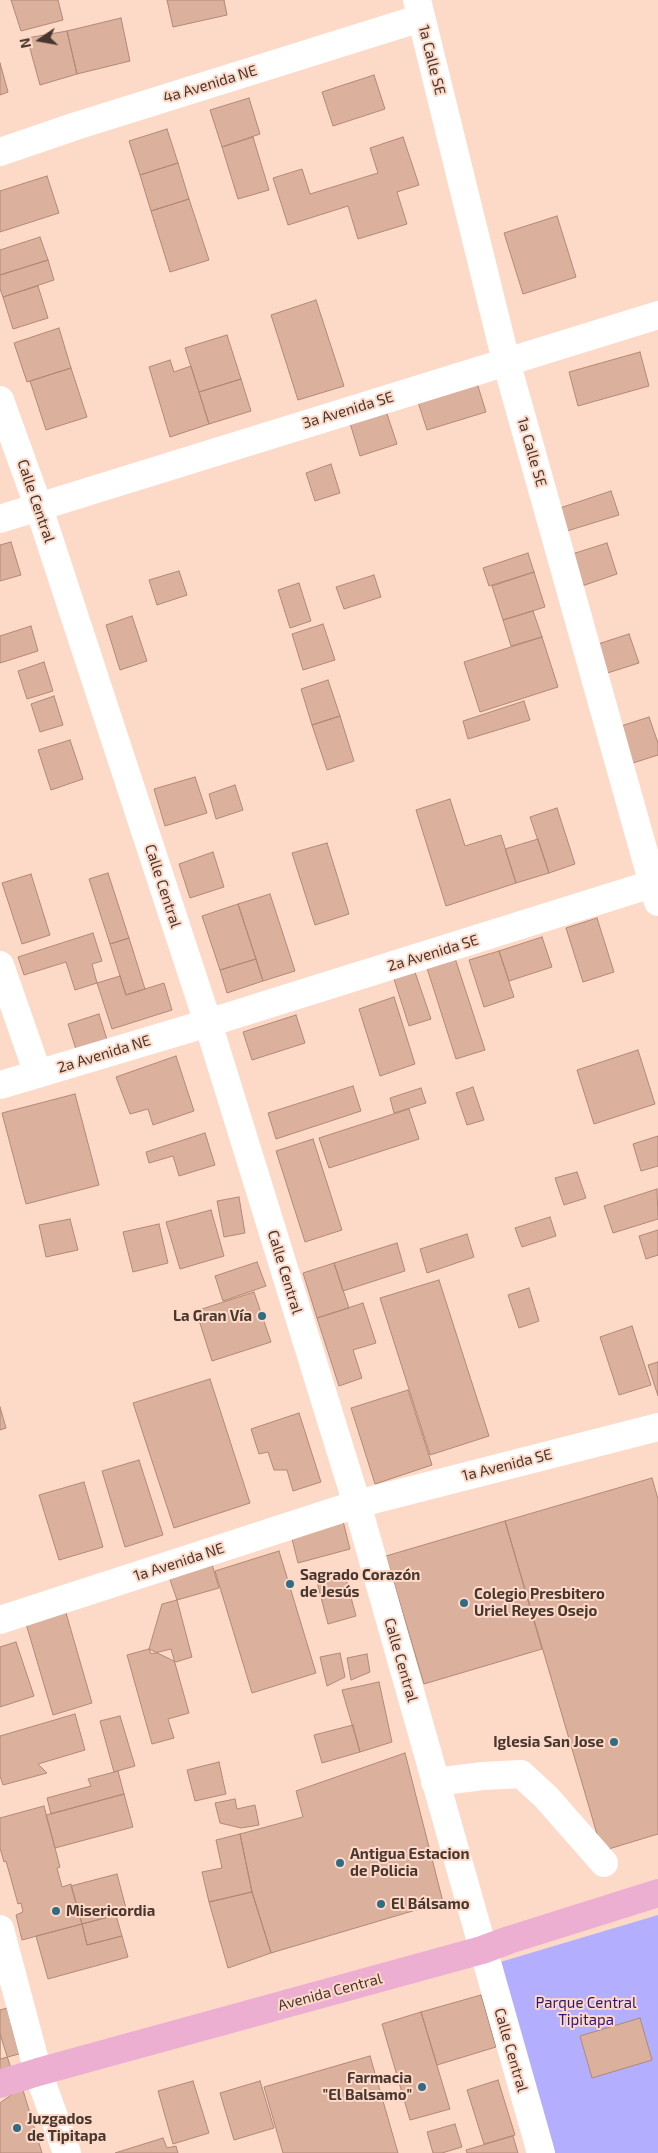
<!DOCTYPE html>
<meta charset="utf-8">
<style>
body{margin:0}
#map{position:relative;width:658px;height:2153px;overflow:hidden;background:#fdd9c8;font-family:"Exo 2",sans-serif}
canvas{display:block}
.north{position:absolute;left:15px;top:15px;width:50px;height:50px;-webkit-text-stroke:4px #fdd9c8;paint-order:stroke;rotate:258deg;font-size:14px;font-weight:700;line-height:20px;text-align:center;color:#48372f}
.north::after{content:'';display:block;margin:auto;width:18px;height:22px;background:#48372f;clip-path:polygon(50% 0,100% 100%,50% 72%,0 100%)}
</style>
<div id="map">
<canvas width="658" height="2153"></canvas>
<div class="north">N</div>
</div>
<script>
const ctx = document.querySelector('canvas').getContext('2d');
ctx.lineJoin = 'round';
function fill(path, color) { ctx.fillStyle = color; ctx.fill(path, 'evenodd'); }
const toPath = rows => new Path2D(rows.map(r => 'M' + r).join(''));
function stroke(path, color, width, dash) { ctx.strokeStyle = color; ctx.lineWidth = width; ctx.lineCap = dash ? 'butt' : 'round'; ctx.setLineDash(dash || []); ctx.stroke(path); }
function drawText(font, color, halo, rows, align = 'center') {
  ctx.font = font + ' "Exo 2",sans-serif'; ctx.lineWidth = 4; ctx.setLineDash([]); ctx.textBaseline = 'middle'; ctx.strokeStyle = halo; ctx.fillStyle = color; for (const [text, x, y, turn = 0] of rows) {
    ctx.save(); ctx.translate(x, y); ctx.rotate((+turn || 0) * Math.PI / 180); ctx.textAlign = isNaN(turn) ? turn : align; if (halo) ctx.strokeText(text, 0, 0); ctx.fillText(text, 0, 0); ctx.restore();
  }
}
fill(toPath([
 [658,1915,658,2153,549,2153,497,1963]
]), '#b3aefd');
const building = toPath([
 [11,0,58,0,63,20,21,31,11,0],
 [167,0,224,0,227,15,173,27,167,0],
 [121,18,130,61,77,74,67,31,121,18],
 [67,31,77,74,40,85,27,38,67,31],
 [0,63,8,92,0,95,0,63],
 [374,75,385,109,333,126,322,92,374,75],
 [249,98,260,134,222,147,210,110,249,98],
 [167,129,178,163,140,175,129,141,167,129],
 [253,137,269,190,238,199,222,147,253,137],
 [403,137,419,185,397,192,407,224,358,239,348,206,288,225,273,178,302,169,310,194,378,173,370,148,403,137],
 [178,163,189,199,151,211,140,175,178,163],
 [47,176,59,213,0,232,0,191,47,176],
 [189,199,209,260,170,272,151,211,189,199],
 [557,216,576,277,523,294,504,233,557,216],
 [40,237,48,260,0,275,0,250,40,237],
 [48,260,54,280,3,297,0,289,0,275,48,260],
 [38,286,48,318,13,329,3,297,38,286],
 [316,300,344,386,298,400,271,315,316,300],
 [59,328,71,368,27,382,14,343,59,328],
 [227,335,241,379,199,392,185,348,227,335],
 [640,352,649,386,578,406,569,372,640,352],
 [170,360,174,372,191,366,209,424,170,437,149,367,170,360],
 [71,368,87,417,46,430,30,381,71,368],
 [241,379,251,411,209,424,199,392,241,379],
 [477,383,486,412,427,430,418,402,477,383],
 [385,408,397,444,360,456,349,420,385,408],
 [331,464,340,493,315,501,306,473,331,464],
 [611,491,619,515,567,531,560,508,611,491],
 [11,542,21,575,0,581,0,545,11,542],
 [607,543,617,574,576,588,566,556,607,543],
 [528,553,534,572,489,586,483,568,528,553],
 [179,571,187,595,157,605,149,580,179,571],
 [534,572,545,607,503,620,492,586,534,572],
 [374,575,381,597,344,609,336,587,374,575],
 [299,583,311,621,290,628,278,590,299,583],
 [533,611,542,637,511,646,503,620,533,611],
 [132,616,147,661,120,670,106,625,132,616],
 [323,624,335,660,303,670,292,634,323,624],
 [31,626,38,651,0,663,0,636,31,626],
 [629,634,639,663,601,675,592,646,629,634],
 [542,637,558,687,480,712,464,662,542,637],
 [44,662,53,691,27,699,18,671,44,662],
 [328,680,340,716,312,725,301,689,328,680],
 [54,696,63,725,40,732,31,704,54,696],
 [524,701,530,720,468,739,463,721,524,701],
 [340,716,354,761,327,770,312,725,340,716],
 [649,717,658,743,658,755,633,763,621,726,649,717],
 [70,740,83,779,51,790,38,750,70,740],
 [195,777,207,813,165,826,154,789,195,777],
 [235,785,243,810,216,819,209,794,235,785],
 [450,799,465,846,501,835,516,883,446,906,416,810,450,799],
 [557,808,575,864,549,873,530,817,557,808],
 [538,839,549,873,516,883,505,849,538,839],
 [327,843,349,914,315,925,292,853,327,843],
 [213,852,224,887,190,898,179,864,213,852],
 [108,873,129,938,110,944,89,879,108,873],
 [31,874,50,935,22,944,2,883,31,874],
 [270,894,295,971,263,981,238,904,270,894],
 [238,904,256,959,220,970,202,916,238,904],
 [597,918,614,972,583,982,566,928,597,918],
 [93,933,102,961,92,964,97,983,75,990,66,962,24,975,18,957,93,933],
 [542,937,552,967,509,981,499,951,542,937],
 [129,938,145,989,126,995,110,944,129,938],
 [499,951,514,997,484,1007,469,960,499,951],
 [454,955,485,1050,456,1059,426,965,454,955],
 [256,959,263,981,227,993,220,970,256,959],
 [415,972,431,1019,409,1026,394,979,415,972],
 [120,976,126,995,164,983,172,1010,112,1029,97,983,120,976],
 [394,997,415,1064,380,1076,359,1009,394,997],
 [99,1014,109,1046,78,1056,68,1024,99,1014],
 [296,1015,305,1043,252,1060,243,1032,296,1015],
 [638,1050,655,1104,594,1124,577,1070,638,1050],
 [176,1056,194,1111,153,1125,148,1109,130,1114,116,1077,176,1056],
 [353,1086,361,1111,276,1139,268,1113,353,1086],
 [473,1087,484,1120,467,1125,456,1093,473,1087],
 [421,1088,426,1103,394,1113,390,1098,421,1088],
 [75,1094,99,1185,26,1204,2,1113,75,1094],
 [409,1109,419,1139,329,1168,319,1138,409,1109],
 [205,1133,215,1165,179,1176,173,1156,149,1163,146,1152,205,1133],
 [658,1136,658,1166,641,1171,633,1144,658,1136],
 [313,1139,342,1230,305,1242,276,1151,313,1139],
 [577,1172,586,1198,564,1205,555,1178,577,1172],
 [657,1189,658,1219,613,1233,604,1206,657,1189],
 [239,1197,245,1233,224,1237,217,1201,239,1197],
 [211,1210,224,1256,180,1269,166,1222,211,1210],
 [550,1217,556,1236,522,1247,515,1228,550,1217],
 [70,1219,78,1250,46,1257,39,1225,70,1219],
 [159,1224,168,1263,133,1272,123,1232,159,1224],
 [658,1230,658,1255,646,1259,639,1236,658,1230],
 [467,1234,474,1257,427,1273,420,1249,467,1234],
 [397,1243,405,1271,343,1291,334,1263,397,1243],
 [257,1262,266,1286,223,1301,215,1276,257,1262],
 [334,1263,349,1308,317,1318,303,1273,334,1263],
 [439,1280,489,1436,430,1455,380,1298,439,1280],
 [529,1288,539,1321,519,1328,508,1295,529,1288],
 [254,1292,271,1342,212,1361,196,1311,254,1292],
 [363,1303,376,1343,353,1350,362,1378,339,1386,317,1318,363,1303],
 [632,1326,651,1385,619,1395,600,1337,632,1326],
 [658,1362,658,1396,648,1365,658,1362],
 [210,1379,250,1503,174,1528,133,1403,210,1379],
 [408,1390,432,1465,375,1484,351,1408,408,1390],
 [0,1407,6,1428,0,1430,0,1407],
 [299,1413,321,1482,293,1491,287,1470,274,1470,268,1452,259,1454,251,1429,299,1413],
 [139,1460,163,1535,125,1547,102,1471,139,1460],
 [652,1478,658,1499,658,1834,602,1851,505,1521,652,1478],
 [84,1482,103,1547,59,1560,39,1495,84,1482],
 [343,1521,350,1549,298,1563,291,1535,343,1521],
 [505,1521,542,1649,424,1684,386,1556,505,1521],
 [279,1551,316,1673,252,1693,215,1571,279,1551],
 [211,1561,219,1588,177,1600,168,1574,211,1561],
 [345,1575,356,1616,328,1624,317,1582,345,1575],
 [177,1600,192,1657,176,1662,149,1649,162,1604,177,1600],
 [64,1606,92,1703,53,1715,24,1617,64,1606],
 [16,1642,34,1696,0,1707,0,1647,16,1642],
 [149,1649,151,1654,171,1649,189,1713,168,1719,174,1738,152,1744,127,1655,149,1649],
 [340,1653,345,1677,327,1686,320,1657,340,1653],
 [367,1654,370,1672,351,1680,347,1658,367,1654],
 [379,1682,392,1742,360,1752,342,1690,379,1682],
 [75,1714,85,1750,38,1764,47,1773,3,1785,0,1776,0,1736,75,1714],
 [120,1716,135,1766,114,1772,100,1721,120,1716],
 [353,1725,360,1752,322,1763,314,1735,353,1725],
 [405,1753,443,1902,271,1953,252,1892,240,1834,303,1817,296,1791,405,1753],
 [219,1762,226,1794,195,1801,187,1770,219,1762],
 [118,1771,124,1794,51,1814,47,1798,91,1786,88,1779,118,1771],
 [124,1794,133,1827,55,1848,46,1815,124,1794],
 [235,1799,237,1809,255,1805,259,1825,241,1828,220,1823,215,1803,235,1799],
 [44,1806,60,1867,57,1868,62,1887,71,1884,82,1924,22,1940,16,1915,23,1912,21,1903,18,1904,6,1861,4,1862,0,1848,0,1818,44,1806],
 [240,1834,252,1892,209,1902,202,1872,222,1868,216,1840,240,1834],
 [117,1874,127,1912,82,1924,71,1886,117,1874],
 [252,1892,271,1953,228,1968,209,1902,252,1892],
 [116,1915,122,1936,87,1945,82,1924,116,1915],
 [82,1924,87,1945,122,1936,128,1957,48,1979,36,1936,82,1924],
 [481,1995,496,2047,437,2065,421,2012,481,1995],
 [7,2008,19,2054,0,2059,0,2010,7,2008],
 [421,2012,450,2109,410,2120,382,2024,421,2012],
 [640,2018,652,2060,592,2078,580,2036,640,2018],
 [0,2034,14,2078,0,2081,0,2034],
 [370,2056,398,2153,283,2153,264,2087,370,2056],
 [498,2080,515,2135,484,2144,467,2090,498,2080],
 [193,2081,209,2133,173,2144,158,2091,193,2081],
 [260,2081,274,2128,234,2140,220,2093,260,2081],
 [22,2087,42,2153,0,2153,0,2103,22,2087],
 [455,2124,462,2147,442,2153,433,2153,427,2132,455,2124],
 [513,2136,518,2153,467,2153,466,2150,513,2136],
 [163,2138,167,2148,176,2146,178,2153,115,2153,163,2138]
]);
fill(building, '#dbb09c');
stroke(building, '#b28976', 1);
stroke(toPath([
 [417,0,506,361,658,902],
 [0,152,76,126,421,18],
 [0,400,39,508,208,1023,357,1504,541,2153],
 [0,519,658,315],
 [0,965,38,1074],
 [0,1085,208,1023,658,882],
 [0,1620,357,1504,658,1427],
 [435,1782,483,1776,521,1774,546,1797,604,1863],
 [0,1929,38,2072,67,2153]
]), '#fff', 28);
stroke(toPath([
 [0,2084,38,2072,482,1950,509,1940,658,1893]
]), '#ecafd1', 28);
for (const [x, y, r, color] of [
 [262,1316,5,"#306c83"],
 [290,1584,5,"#306c83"],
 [464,1603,5,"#306c83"],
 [614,1742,5,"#306c83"],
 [340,1863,5,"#306c83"],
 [381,1904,5,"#306c83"],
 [56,1911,5,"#306c83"],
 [422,2087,5,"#306c83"],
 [17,2128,5,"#306c83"]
]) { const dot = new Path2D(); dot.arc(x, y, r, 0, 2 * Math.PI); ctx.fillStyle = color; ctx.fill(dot); stroke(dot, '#fdd9c8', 2); }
drawText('15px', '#48372f', '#fdd9c8', [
 ["1a Calle SE",432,60,76],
 ["4a Avenida NE",210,84,-17],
 ["3a Avenida SE",348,410,-17],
 ["1a Calle SE",532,452,74],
 ["Calle Central",36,501,71],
 ["Calle Central",163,886,72],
 ["2a Avenida SE",433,953,-17],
 ["2a Avenida NE",104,1054,-17],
 ["Calle Central",285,1272,73],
 ["1a Avenida SE",507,1465,-14],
 ["1a Avenida NE",179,1562,-18],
 ["Calle Central",401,1660,74],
 ["Avenida Central",330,1992,-15],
 ["Calle Central",511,2050,74]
]);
drawText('bold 15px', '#48372f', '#fdd9c8', [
 ["La Gran Vía",252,1316,"right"],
 ["Sagrado Corazón",300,1575],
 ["de Jesús",300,1592],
 ["Colegio Presbitero",474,1594],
 ["Uriel Reyes Osejo",474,1611],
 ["Iglesia San Jose",604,1742,"right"],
 ["Antigua Estacion",350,1854],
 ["de Policia",350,1871],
 ["El Bálsamo",391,1904],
 ["Misericordia",66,1911],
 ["Farmacia",412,2078,"right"],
 ["\"El Balsamo\"",412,2095,"right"],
 ["Juzgados",27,2119],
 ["de Tipitapa",27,2136]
], 'left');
drawText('15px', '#32167a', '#fdd9c8', [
 ["Parque Central",586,2003],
 ["Tipitapa",586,2020]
]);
</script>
